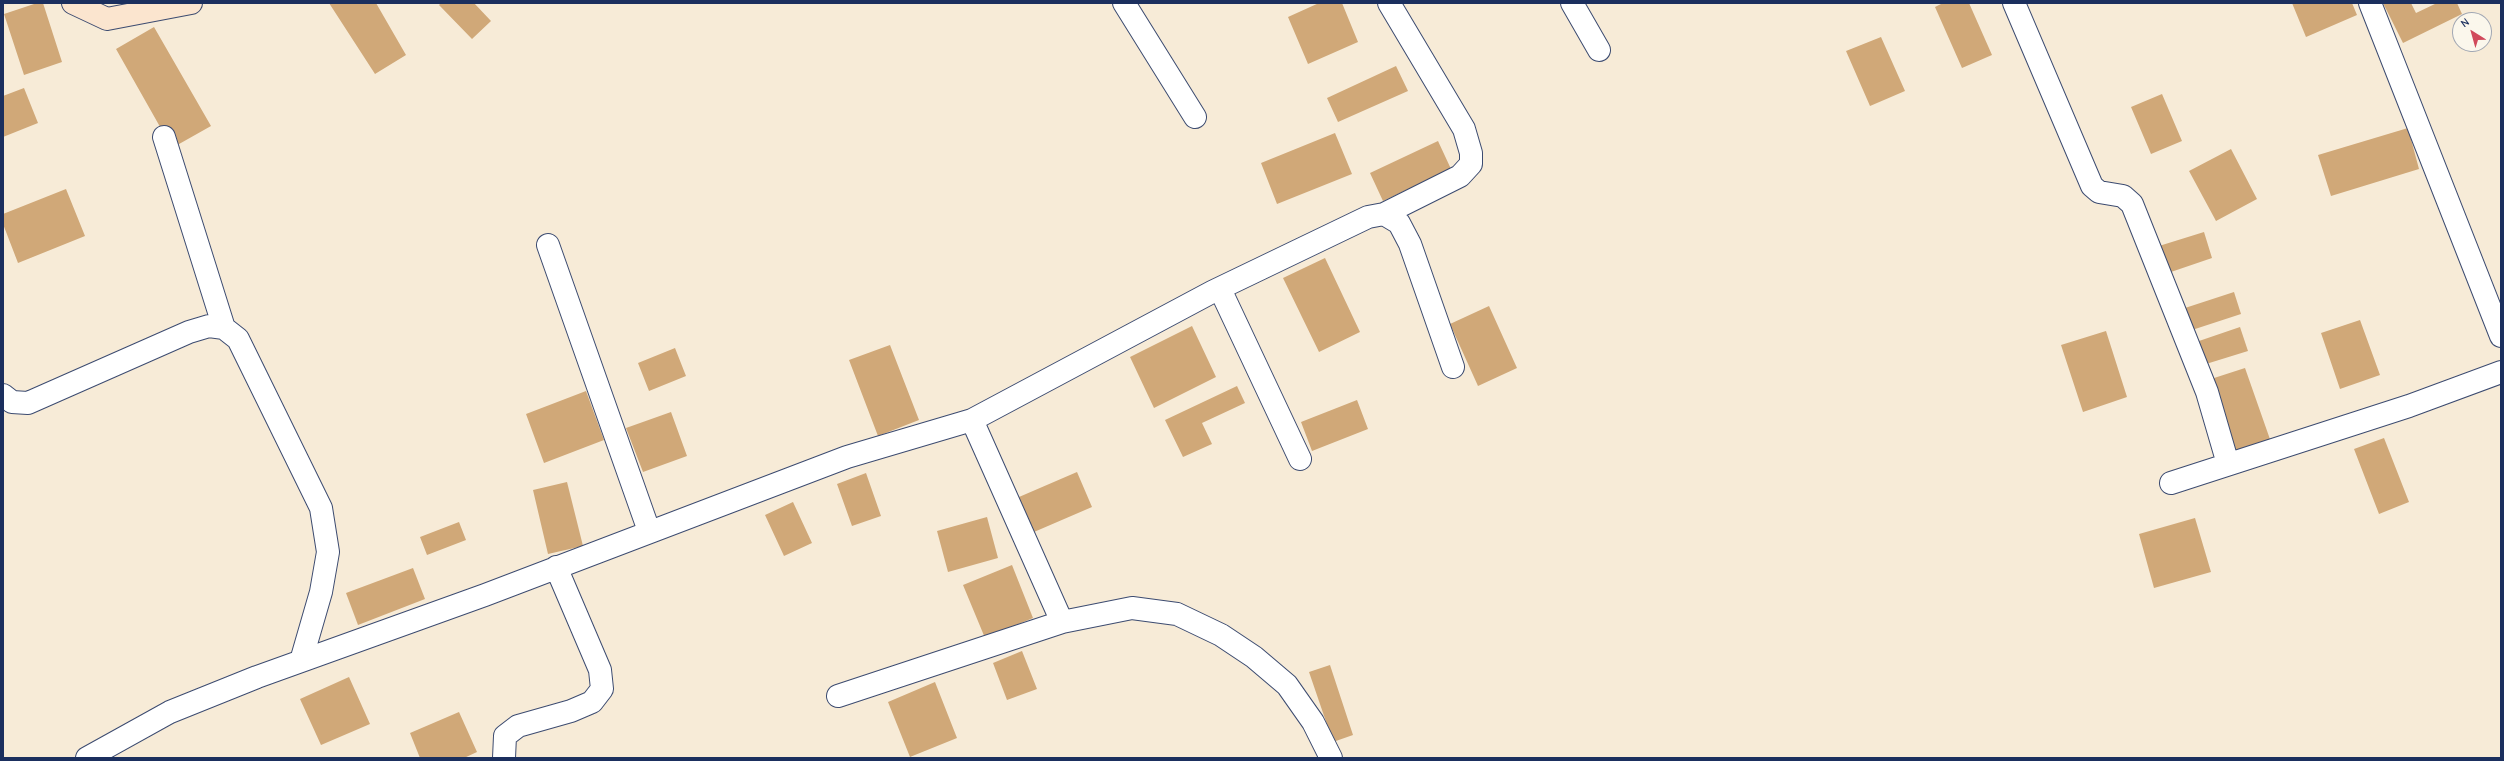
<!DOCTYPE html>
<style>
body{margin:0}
#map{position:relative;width:2504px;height:761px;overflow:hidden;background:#f7ebd7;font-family:"Comic Neue",sans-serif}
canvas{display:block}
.frame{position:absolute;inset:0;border:4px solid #1b2f5e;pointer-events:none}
.north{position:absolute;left:2452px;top:12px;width:40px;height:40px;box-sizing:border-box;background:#fbf7ec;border:1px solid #a1a7b3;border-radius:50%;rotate:323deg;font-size:11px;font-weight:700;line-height:16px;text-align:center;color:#1b2f5e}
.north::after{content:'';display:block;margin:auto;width:14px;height:18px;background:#d1495b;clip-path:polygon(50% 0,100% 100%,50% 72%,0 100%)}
</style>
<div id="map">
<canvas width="2504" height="761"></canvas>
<div class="frame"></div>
<div class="north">N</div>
</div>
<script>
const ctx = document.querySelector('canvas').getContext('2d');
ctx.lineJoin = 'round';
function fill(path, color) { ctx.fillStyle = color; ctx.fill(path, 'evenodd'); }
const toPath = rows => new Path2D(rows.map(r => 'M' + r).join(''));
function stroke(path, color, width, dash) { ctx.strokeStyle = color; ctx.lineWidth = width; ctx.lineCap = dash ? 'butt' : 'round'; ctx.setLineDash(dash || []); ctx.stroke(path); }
fill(toPath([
 [37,3,43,3,62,62,24,75,4,14],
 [329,3,376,3,406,55,375,74],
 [441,3,474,3,491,21,472,39,439,5],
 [1319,3,1342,3,1358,42,1308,64,1288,17],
 [1943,3,1969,3,1992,55,1962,68,1935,7],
 [2292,3,2352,3,2357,15,2306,37],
 [2383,3,2411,3,2416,13,2437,3,2457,3,2462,14,2403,43],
 [154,27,211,126,172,148,116,49],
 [1881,37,1905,91,1870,106,1846,51],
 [1396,66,1408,91,1338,122,1327,98],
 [24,88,38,123,3,137,3,96],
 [2162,94,2182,141,2151,154,2131,107],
 [2408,128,2419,169,2331,196,2318,155],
 [1335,133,1352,174,1277,204,1261,163],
 [1438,141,1451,169,1383,201,1370,173],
 [2231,149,2257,199,2216,221,2189,171],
 [66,189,85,236,18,263,3,224,3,214],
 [2204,232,2212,258,2168,273,2159,246],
 [1325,258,1360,332,1319,352,1283,278],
 [2234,292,2241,314,2192,330,2185,308],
 [1489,306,1517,368,1478,386,1450,324],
 [2360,320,2380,375,2340,389,2321,333],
 [1192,326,1216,377,1154,408,1130,357],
 [2240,327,2248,351,2206,364,2199,341],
 [2106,331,2127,397,2083,412,2061,345],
 [890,345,919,420,878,436,849,360],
 [675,348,686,376,649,391,638,363],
 [2245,368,2272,445,2238,457,2211,379],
 [1237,386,1245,403,1202,423,1212,444,1183,457,1165,420],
 [586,391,604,440,544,463,526,414],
 [1357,400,1368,429,1312,451,1301,422],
 [671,412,687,456,643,472,626,428],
 [2384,438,2409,502,2379,514,2354,449],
 [1077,472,1092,507,1034,532,1019,497],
 [866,473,881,516,852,526,837,484],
 [567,482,583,546,548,554,533,490],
 [793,502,812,543,784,556,765,515],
 [987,517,998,558,948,572,937,531],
 [2195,518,2211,572,2154,588,2139,534],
 [459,522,466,540,427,555,420,537],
 [1012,565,1033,618,985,638,963,585],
 [413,568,425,599,358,625,346,593],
 [1022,651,1037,689,1007,700,993,663],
 [1330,665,1353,735,1333,742,1309,672],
 [349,677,370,724,321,745,300,699],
 [935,682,957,738,910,757,888,702],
 [459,712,477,752,464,758,420,758,410,733]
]), '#d0a878');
const street = toPath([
 [1124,3,1195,117],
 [1572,3,1599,50],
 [2014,3,2092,186,2099,192,2123,196,2132,204,2207,392,2228,464],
 [2370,3,2501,336],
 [164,137,224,328],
 [1384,214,1460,176,1471,164,1471,153,1464,129,1389,3],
 [548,245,649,531],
 [1220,289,1300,459],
 [3,395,12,402,28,403,189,332,209,326,224,328,238,339,321,508,328,552,321,592,301,661],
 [972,420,1062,622],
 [2171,483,2409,406,2501,372],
 [838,696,1062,622,1132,608,1177,614,1221,635,1254,657,1287,685,1313,722,1331,758],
 [87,758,170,712,257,677,485,595,847,457,972,420,1212,292,1368,217,1384,214,1399,223,1410,244,1453,367],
 [504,758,505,736,518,726,571,711,592,702,602,689,600,670,556,567]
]);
const secondary = toPath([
 [73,3,107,19,191,3]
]);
stroke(street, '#3c4b70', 24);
stroke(secondary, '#3c4b70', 24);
stroke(street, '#fff', 22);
stroke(secondary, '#fbe5cf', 22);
</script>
